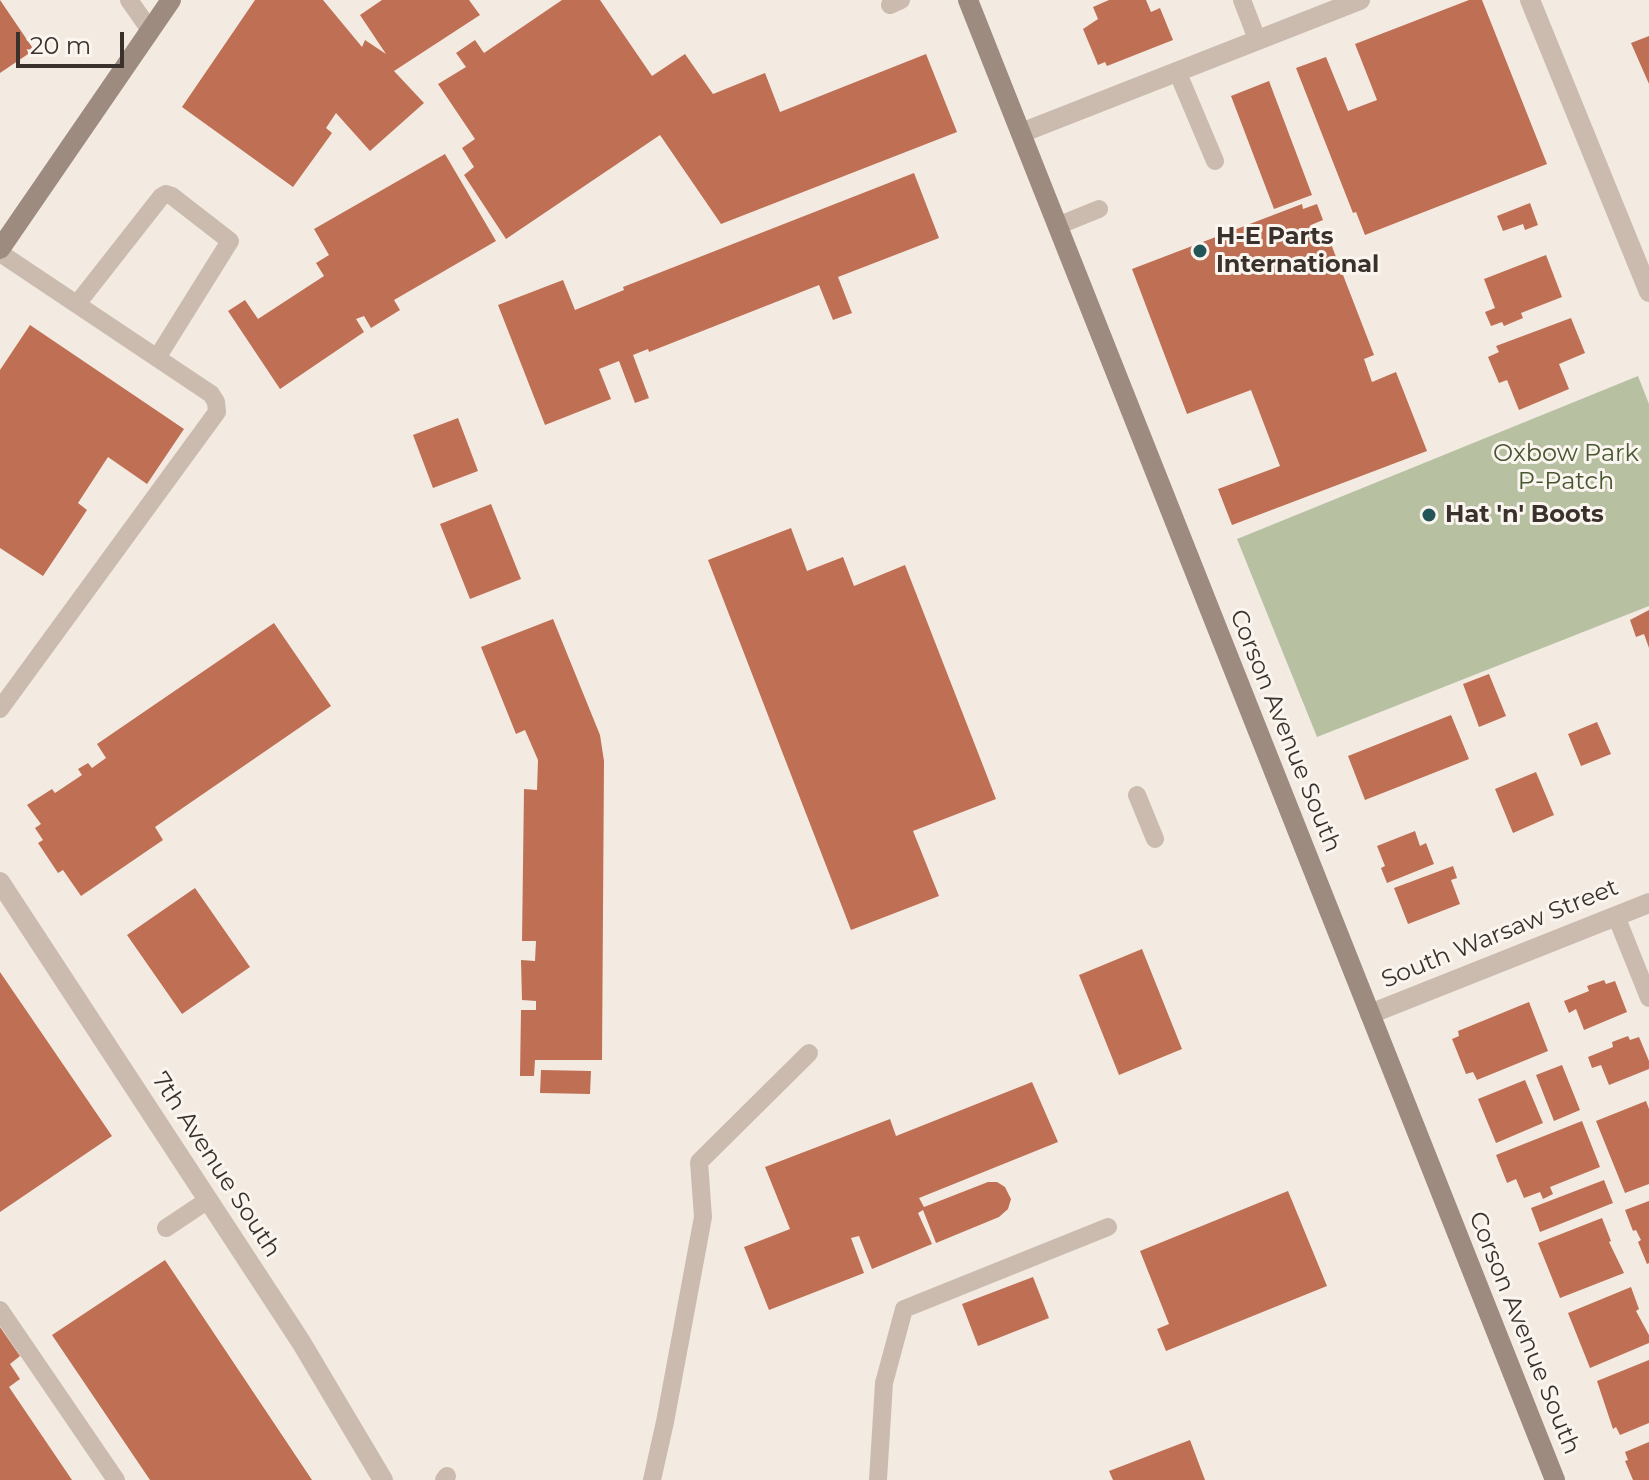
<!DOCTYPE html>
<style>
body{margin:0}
#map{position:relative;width:1649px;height:1480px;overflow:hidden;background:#f3ebe2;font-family:Montserrat,sans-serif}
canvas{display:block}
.scale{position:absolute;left:16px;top:32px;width:108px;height:36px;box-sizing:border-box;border:4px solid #3a312c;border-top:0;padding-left:10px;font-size:24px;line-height:28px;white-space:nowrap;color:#3a312c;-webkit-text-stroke:6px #faf5ef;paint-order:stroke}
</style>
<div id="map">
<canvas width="1649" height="1480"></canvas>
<div class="scale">20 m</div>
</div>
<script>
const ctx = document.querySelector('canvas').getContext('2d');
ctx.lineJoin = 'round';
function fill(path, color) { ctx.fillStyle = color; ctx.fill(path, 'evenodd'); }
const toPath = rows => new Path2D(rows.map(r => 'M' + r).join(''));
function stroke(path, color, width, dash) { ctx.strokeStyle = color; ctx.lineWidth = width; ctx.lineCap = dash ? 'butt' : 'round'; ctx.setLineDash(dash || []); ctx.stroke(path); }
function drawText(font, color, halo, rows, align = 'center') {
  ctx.font = font + ' Montserrat,sans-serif'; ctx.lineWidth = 6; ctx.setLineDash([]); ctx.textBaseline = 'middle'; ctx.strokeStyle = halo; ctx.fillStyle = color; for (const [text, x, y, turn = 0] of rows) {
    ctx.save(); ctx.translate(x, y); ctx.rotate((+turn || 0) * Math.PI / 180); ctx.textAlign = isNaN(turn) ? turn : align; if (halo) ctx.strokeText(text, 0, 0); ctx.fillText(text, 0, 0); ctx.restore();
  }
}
fill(toPath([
 [1638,376,1649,404,1649,606,1317,737,1237,539]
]), '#b7c1a2');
fill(toPath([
 [0,0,34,50,0,73],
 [255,0,323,0,362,47,365,40,386,54,360,15,382,0,469,0,480,15,394,71,424,103,370,151,336,113,326,128,332,133,293,187,182,107],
 [562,0,600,0,652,76,685,54,713,94,765,73,780,112,926,54,957,132,721,224,660,135,506,239,464,175,474,167,462,148,475,139,438,84,466,67,456,53,475,40,484,53],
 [1109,0,1146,0,1151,12,1160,8,1173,40,1107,66,1105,62,1098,65,1083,29,1098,19,1093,7],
 [1469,0,1482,0,1547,164,1365,235,1356,212,1353,213,1296,68,1326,57,1348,111,1377,100,1355,44],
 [1649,36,1649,84,1631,43],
 [1269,81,1312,195,1274,209,1231,96],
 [445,154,496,241,394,300,400,310,371,328,364,316,356,319,364,332,280,389,228,311,245,300,258,319,324,276,316,263,329,255,314,229],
 [914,173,939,238,838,277,852,313,833,320,819,285,649,352,648,349,633,355,649,398,635,403,619,361,599,369,611,399,545,425,498,305,563,280,575,310,624,290,623,287],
 [1530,203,1538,225,1525,230,1523,224,1503,231,1497,216],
 [1302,204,1303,209,1317,204,1323,220,1311,225,1315,236,1326,231,1374,355,1364,359,1372,382,1396,372,1427,451,1232,525,1218,489,1280,466,1251,390,1187,414,1132,269],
 [1546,255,1562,297,1521,313,1523,318,1504,326,1502,322,1491,326,1485,312,1495,308,1484,279],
 [1571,318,1585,353,1559,364,1569,389,1519,410,1507,380,1499,383,1488,357,1499,352,1496,346],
 [30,325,184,429,147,484,108,457,78,503,87,510,43,576,0,548,0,370],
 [458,418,478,471,433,488,413,435],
 [491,504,521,579,470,599,440,524],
 [791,528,807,571,843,557,854,586,905,565,996,799,913,831,939,896,851,930,708,560],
 [1649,610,1649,648,1644,634,1636,637,1630,620],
 [553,619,600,735,604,761,602,1060,535,1060,534,1076,520,1076,521,1010,536,1010,536,1001,522,1000,521,960,535,961,536,941,522,941,524,789,537,790,538,760,525,730,516,734,481,647],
 [274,623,331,706,155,827,163,840,81,896,63,870,58,873,38,843,43,840,35,828,41,824,27,805,52,789,55,793,82,775,78,769,88,763,92,768,106,758,97,744],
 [1489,674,1506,716,1479,727,1463,684],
 [1451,715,1469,759,1365,800,1348,756],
 [1597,722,1611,754,1581,766,1568,734],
 [1536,772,1554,815,1513,833,1495,789],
 [1415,831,1420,846,1426,843,1434,864,1387,883,1381,868,1385,866,1377,846],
 [1453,866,1457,878,1451,880,1460,904,1408,924,1394,888],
 [195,888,250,967,182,1014,127,935],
 [1142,949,1182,1049,1119,1075,1079,975],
 [0,972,112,1136,0,1212],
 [1604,980,1606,984,1615,981,1627,1012,1584,1030,1576,1009,1569,1013,1564,1001,1589,991,1587,986],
 [1529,1002,1548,1051,1477,1080,1473,1072,1466,1074,1452,1039,1459,1036,1458,1031],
 [1628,1036,1630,1040,1639,1037,1649,1061,1649,1069,1609,1085,1601,1065,1592,1068,1588,1057,1613,1047,1612,1042],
 [1562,1065,1580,1110,1554,1121,1536,1075],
 [541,1070,591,1071,590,1094,540,1093],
 [1525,1080,1543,1123,1496,1143,1478,1099],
 [1032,1082,1058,1142,919,1198,924,1207,988,1182,997,1182,1005,1187,1011,1199,1008,1209,999,1217,936,1243,923,1210,918,1213,932,1244,872,1269,859,1236,851,1238,864,1273,769,1310,744,1247,790,1229,765,1167,890,1119,896,1136],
 [1646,1101,1649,1109,1649,1184,1625,1193,1596,1121],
 [1582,1121,1600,1167,1550,1187,1553,1194,1543,1199,1540,1192,1524,1198,1516,1179,1507,1183,1496,1155],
 [1604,1180,1613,1203,1540,1232,1531,1208],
 [1288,1191,1327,1286,1166,1351,1157,1329,1169,1324,1140,1251],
 [1649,1201,1649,1263,1647,1264,1638,1242,1641,1240,1636,1230,1633,1231,1625,1210],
 [1602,1218,1611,1241,1609,1242,1624,1273,1560,1298,1538,1243],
 [165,1260,312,1480,150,1480,52,1335],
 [1033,1277,1049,1318,978,1346,962,1304],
 [1631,1287,1639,1309,1636,1311,1649,1335,1649,1343,1590,1368,1568,1313],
 [0,1327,20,1356,10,1364,20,1379,9,1387,72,1480,0,1480],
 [1649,1360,1649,1423,1620,1435,1616,1427,1613,1429,1597,1381],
 [1190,1440,1205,1480,1113,1480,1109,1471],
 [1649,1442,1649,1480,1633,1480,1625,1461,1628,1460,1625,1452]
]), '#bf6f54');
stroke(toPath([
 [129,0,150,30],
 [1242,0,1257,39],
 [890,5,901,0],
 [1177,71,1215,161],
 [1057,226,1099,209],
 [0,253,211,394,216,402,217,412,0,709],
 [77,304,161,197,166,194,172,196,230,241,157,358],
 [1137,795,1155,839],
 [1616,916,1649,998],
 [166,1228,208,1200],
 [0,1310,116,1480],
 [444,1480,447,1476],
 [652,1480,665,1422,703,1217,699,1162,809,1053],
 [878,1480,884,1383,904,1309,1108,1227]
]), '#cbbbae', 18);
stroke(toPath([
 [1530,0,1649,292],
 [1021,133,1360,0],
 [0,882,301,1342,383,1480],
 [1370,1014,1649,903]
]), '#cbbbae', 20);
stroke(toPath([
 [968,0,1555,1480],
 [0,249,171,0]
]), '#9e8b7f', 20);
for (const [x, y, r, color] of [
 [1200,251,8,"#235559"],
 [1429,515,8,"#235559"]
]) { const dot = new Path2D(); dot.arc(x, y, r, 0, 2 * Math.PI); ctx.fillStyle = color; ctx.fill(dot); stroke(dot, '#faf5ef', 3); }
drawText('bold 24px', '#3a312c', '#faf5ef', [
 ["H-E Parts",1216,237],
 ["International",1216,265],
 ["Hat 'n' Boots",1445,515]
], 'left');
drawText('24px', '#495731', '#faf5ef', [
 ["Oxbow Park",1566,454],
 ["P-Patch",1566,482]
]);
drawText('24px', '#3a312c', '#faf5ef', [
 ["Corson Avenue South",1285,731,68],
 ["South Warsaw Street",1500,934,-22],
 ["7th Avenue South",216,1165,57],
 ["Corson Avenue South",1524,1333,68]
]);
</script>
